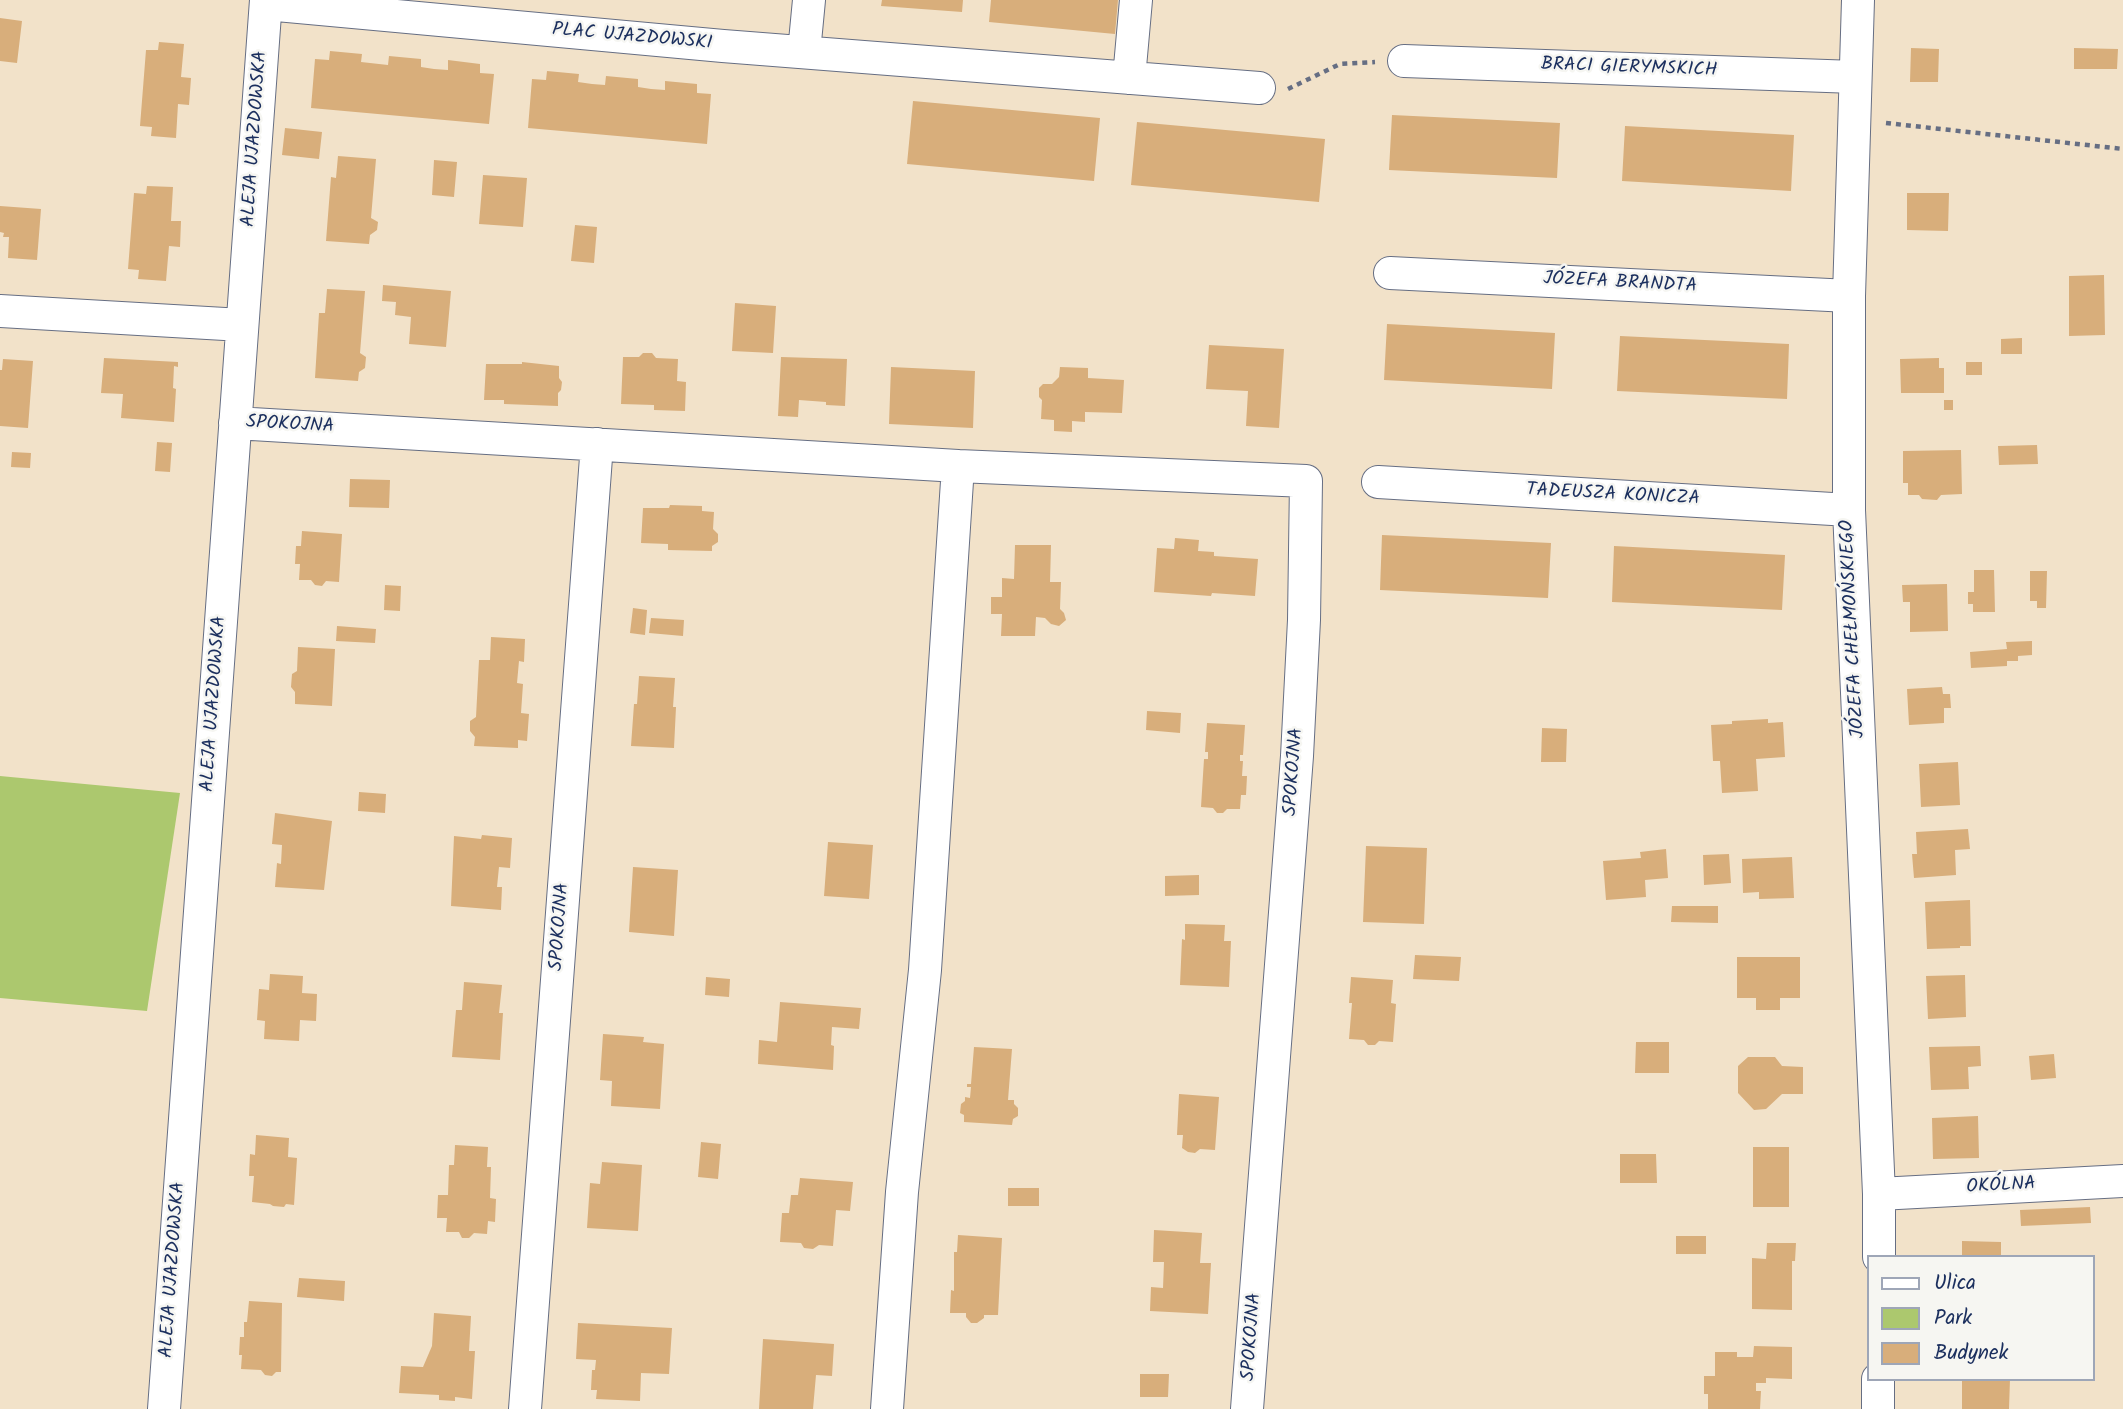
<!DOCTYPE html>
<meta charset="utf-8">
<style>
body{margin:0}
#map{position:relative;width:2123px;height:1409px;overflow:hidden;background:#f2e2c9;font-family:Kalam,sans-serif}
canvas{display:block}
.legend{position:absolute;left:1867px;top:1255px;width:228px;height:126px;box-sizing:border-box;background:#f6f6f2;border:2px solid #9ea6b7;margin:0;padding:9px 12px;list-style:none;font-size:21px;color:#1b2f5e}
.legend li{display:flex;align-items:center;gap:14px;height:35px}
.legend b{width:35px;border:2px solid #9ea6b7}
</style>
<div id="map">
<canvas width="2123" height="1409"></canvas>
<ul class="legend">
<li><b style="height:9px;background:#fff"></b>Ulica</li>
<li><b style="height:19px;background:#acc86e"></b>Park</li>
<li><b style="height:19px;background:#d8ae7b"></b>Budynek</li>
</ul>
</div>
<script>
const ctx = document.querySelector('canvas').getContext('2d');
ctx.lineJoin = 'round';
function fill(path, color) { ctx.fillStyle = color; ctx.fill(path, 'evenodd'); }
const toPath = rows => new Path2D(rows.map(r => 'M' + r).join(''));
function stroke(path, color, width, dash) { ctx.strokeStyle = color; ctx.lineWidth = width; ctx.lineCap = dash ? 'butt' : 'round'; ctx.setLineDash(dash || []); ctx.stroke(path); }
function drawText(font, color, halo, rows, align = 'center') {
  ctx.font = font + ' Kalam,sans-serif'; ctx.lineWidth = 5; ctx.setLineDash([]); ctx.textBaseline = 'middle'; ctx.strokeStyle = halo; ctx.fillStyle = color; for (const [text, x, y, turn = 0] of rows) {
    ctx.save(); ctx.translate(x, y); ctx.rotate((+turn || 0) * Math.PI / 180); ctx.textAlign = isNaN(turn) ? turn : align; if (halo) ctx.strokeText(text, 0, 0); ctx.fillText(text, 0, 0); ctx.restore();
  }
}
fill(toPath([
 [0,776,180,793,147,1011,0,998]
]), '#acc86e');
fill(toPath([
 [882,0,963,0,962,12,881,6],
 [991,0,1118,0,1115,34,989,22],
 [0,18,22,21,17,63,0,61],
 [159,42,184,44,181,77,191,78,189,105,178,104,176,138,151,136,152,127,140,126,146,50,158,50],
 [1911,48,1939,49,1938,82,1910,82],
 [2074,48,2118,49,2117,69,2074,69],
 [330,51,362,54,361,62,388,65,389,56,421,59,421,67,434,69,448,70,448,60,480,64,480,73,494,74,489,124,311,108,315,59,329,60],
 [547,71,579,74,578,82,592,84,605,85,606,76,638,79,638,87,651,89,665,90,665,81,697,84,697,93,711,94,707,144,528,128,532,79,546,80],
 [913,101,1100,118,1094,181,907,164],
 [1392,115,1560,123,1557,178,1389,170],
 [1137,122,1325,139,1319,202,1131,185],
 [1625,126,1794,135,1791,191,1622,181],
 [285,128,322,132,319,159,282,155],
 [338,156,376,159,371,218,378,222,377,230,370,235,369,244,326,241,331,177,336,178],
 [434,160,457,162,454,197,432,195],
 [483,175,527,178,523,227,479,224],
 [147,186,173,187,171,221,181,221,180,247,169,246,166,281,138,279,139,270,128,269,134,193,146,194],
 [1907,193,1949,193,1948,231,1907,230],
 [0,206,41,209,37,260,8,258,9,237,3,237,4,233,0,232],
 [575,225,597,227,594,263,571,261],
 [2104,275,2105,335,2069,336,2069,276],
 [383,285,451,291,446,347,409,344,411,317,395,315,396,302,382,301],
 [327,289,365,291,360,353,366,357,365,368,359,372,358,381,315,378,319,313,325,313],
 [735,303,776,306,773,353,732,351],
 [1387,324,1555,333,1552,389,1384,380],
 [1620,336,1789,344,1787,399,1617,391],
 [2022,338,2022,354,2001,354,2001,339],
 [1209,345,1284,349,1279,428,1246,426,1248,391,1206,389],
 [643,353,652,353,656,358,678,359,677,381,686,382,685,411,654,410,654,405,621,404,623,357,639,357],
 [781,357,847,359,845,406,826,405,826,402,799,400,798,417,778,416],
 [104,358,178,362,178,367,174,366,173,388,176,389,174,422,121,418,123,394,101,393],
 [1939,358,1939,368,1944,368,1944,393,1901,393,1900,359],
 [3,359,33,361,28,428,0,426,0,370,2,370],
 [522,362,559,366,559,378,562,382,561,390,558,393,558,406,504,404,504,400,484,400,486,364,522,364],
 [1966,362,1982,362,1982,375,1966,375],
 [891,367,975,371,973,428,889,424],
 [1060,367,1088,368,1088,378,1124,380,1122,413,1085,412,1085,422,1072,421,1072,432,1054,431,1054,420,1041,419,1042,400,1039,397,1039,388,1043,384,1052,384,1059,377],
 [1944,400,1953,400,1953,410,1944,410],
 [157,442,172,443,170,472,155,471],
 [2037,445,2038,464,1999,465,1998,446],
 [1961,450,1962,494,1941,495,1937,500,1922,499,1919,495,1908,495,1908,483,1903,483,1903,451],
 [12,452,31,453,30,468,11,467],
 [350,479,390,480,389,508,349,507],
 [670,505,702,506,702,511,714,512,713,529,718,534,718,542,712,546,712,551,668,550,668,544,641,543,643,508,669,508],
 [302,531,342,534,339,582,326,581,322,586,315,585,311,580,299,580,300,564,295,564,296,546,301,546],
 [1382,535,1551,543,1548,598,1380,590],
 [1175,538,1199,540,1198,551,1214,552,1214,556,1258,559,1255,596,1212,593,1211,596,1154,592,1157,548,1174,549],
 [1015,545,1051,545,1050,582,1061,582,1060,609,1064,613,1066,620,1059,626,1051,624,1045,618,1036,617,1035,636,1001,636,1002,614,991,614,991,597,1002,597,1002,578,1014,579],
 [1614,546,1785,555,1782,610,1612,602],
 [1974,570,1994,570,1995,612,1973,612,1973,604,1968,604,1968,592,1974,592],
 [2030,571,2047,571,2046,608,2037,608,2037,601,2030,601],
 [1947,584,1948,631,1910,632,1910,602,1903,602,1902,585],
 [385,585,401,586,400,611,384,610],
 [633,608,647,610,645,635,630,633],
 [651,618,684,620,683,636,649,633],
 [337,626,376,629,375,643,336,641],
 [491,637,525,639,524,662,519,661,517,683,523,684,521,713,529,714,527,741,518,740,518,748,474,746,475,737,470,731,470,721,476,717,479,660,490,660],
 [2032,641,2032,655,2018,656,2018,661,2007,661,2007,666,1971,668,1970,652,2007,649,2006,642],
 [298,647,335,649,332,706,295,704,295,692,291,687,292,674,297,671],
 [639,676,675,678,673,707,676,707,674,748,631,746,634,704,637,704],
 [1942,687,1943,694,1950,694,1951,708,1944,708,1944,723,1909,725,1907,689],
 [1147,711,1181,713,1180,733,1146,730],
 [1768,719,1768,723,1783,722,1785,757,1756,759,1758,791,1722,793,1720,761,1713,761,1711,725,1732,724,1732,721],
 [1207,723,1245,725,1243,755,1240,755,1240,761,1243,761,1242,776,1247,776,1246,795,1241,795,1240,809,1227,809,1223,813,1217,813,1213,808,1201,807,1204,759,1208,759,1208,752,1205,752],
 [1542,728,1567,729,1566,762,1541,762],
 [1958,762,1960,805,1921,807,1919,764],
 [359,792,386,794,385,813,358,811],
 [275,813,332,821,324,890,275,887,277,863,281,864,282,845,272,844],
 [1968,829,1970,849,1955,850,1956,875,1914,878,1912,854,1917,854,1916,832],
 [482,835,512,838,510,868,499,867,497,887,502,887,501,910,451,906,454,836,481,839],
 [828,842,873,845,869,899,824,896],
 [1366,846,1427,848,1424,924,1363,922],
 [1666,849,1668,878,1645,880,1646,897,1606,900,1603,861,1641,858,1640,852],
 [1729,854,1731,883,1704,885,1703,855],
 [1792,857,1794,898,1759,899,1759,892,1743,893,1742,859],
 [633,867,678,870,674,936,629,932],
 [1199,875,1199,895,1165,896,1165,876],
 [1970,900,1971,946,1960,946,1960,948,1927,949,1925,902],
 [1672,906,1718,906,1718,923,1671,922],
 [1185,924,1225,925,1224,941,1231,941,1229,987,1180,985,1182,939,1185,940],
 [1415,955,1461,957,1459,981,1413,979],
 [1737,957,1800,957,1800,998,1780,998,1780,1010,1756,1010,1756,998,1737,998],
 [270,974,303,976,302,993,317,994,316,1021,300,1020,299,1041,264,1039,265,1021,257,1020,259,989,269,990],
 [1965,975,1966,1017,1928,1019,1926,976],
 [706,977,730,979,729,997,705,995],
 [1351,977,1393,980,1391,1003,1396,1004,1393,1042,1379,1041,1375,1045,1368,1045,1364,1040,1349,1039,1352,1003,1349,1003],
 [464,982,502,985,499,1013,503,1013,500,1060,452,1057,456,1010,462,1010],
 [780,1002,861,1008,859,1029,832,1027,831,1045,834,1046,833,1070,758,1064,759,1040,777,1042],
 [603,1034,644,1037,643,1042,664,1044,660,1109,611,1106,612,1081,600,1080],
 [1636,1042,1669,1042,1669,1073,1635,1073],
 [1980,1046,1981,1066,1968,1067,1969,1089,1931,1090,1929,1047],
 [974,1047,1012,1049,1008,1100,1014,1100,1014,1104,1018,1108,1018,1116,1013,1119,1012,1125,964,1122,964,1115,960,1113,961,1104,965,1101,965,1097,970,1098,971,1087,967,1087,967,1084,971,1084],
 [2054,1054,2056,1078,2031,1080,2029,1056],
 [1748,1057,1775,1057,1782,1066,1803,1067,1803,1094,1782,1094,1766,1109,1754,1110,1738,1093,1738,1066],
 [1179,1094,1219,1097,1215,1150,1200,1149,1195,1153,1188,1152,1182,1148,1183,1135,1177,1135],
 [1978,1116,1979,1158,1933,1159,1932,1118],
 [256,1135,289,1138,288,1157,297,1158,294,1205,286,1204,284,1207,273,1206,270,1204,252,1202,254,1176,249,1176,250,1154,255,1155],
 [701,1142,721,1144,718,1179,698,1177],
 [455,1145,488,1147,487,1167,491,1167,490,1198,496,1199,495,1222,488,1221,487,1234,474,1233,469,1238,462,1238,459,1232,446,1232,447,1218,437,1218,438,1195,448,1195,449,1165,454,1165],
 [1753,1147,1789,1147,1789,1207,1753,1207],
 [1620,1154,1656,1154,1657,1183,1620,1183],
 [602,1162,642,1165,638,1231,587,1228,590,1183,600,1184],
 [800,1178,853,1182,850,1211,836,1210,833,1246,819,1245,813,1249,804,1248,801,1243,780,1242,782,1213,789,1213,791,1195,798,1195],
 [1008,1188,1039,1188,1039,1206,1008,1206],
 [2090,1207,2091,1223,2021,1226,2020,1210],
 [1154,1230,1202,1233,1200,1263,1211,1263,1208,1314,1150,1311,1151,1287,1163,1288,1164,1262,1153,1262],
 [958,1235,1002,1238,998,1315,984,1315,984,1318,977,1323,971,1323,966,1317,966,1313,950,1313,951,1290,954,1291,954,1252,957,1252],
 [1676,1236,1706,1236,1706,1254,1676,1254],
 [1962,1241,2001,1242,2001,1257,1962,1257],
 [1767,1243,1796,1243,1795,1261,1792,1261,1792,1310,1752,1309,1752,1258,1766,1259],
 [299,1278,345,1281,344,1301,297,1297],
 [249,1301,282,1303,281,1372,276,1372,272,1376,265,1375,261,1370,241,1369,242,1355,239,1355,240,1337,244,1337,244,1322,247,1322],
 [434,1313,471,1316,469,1351,475,1351,472,1399,455,1397,455,1401,439,1400,439,1395,399,1393,401,1366,423,1367,432,1346],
 [578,1323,672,1328,669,1374,641,1373,640,1401,596,1399,597,1390,591,1390,592,1370,595,1370,596,1360,576,1359],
 [763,1339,834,1344,832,1376,816,1375,813,1409,759,1409],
 [1754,1346,1792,1347,1792,1379,1766,1378,1766,1383,1756,1383,1756,1391,1761,1391,1760,1409,1708,1409,1708,1394,1704,1394,1704,1376,1715,1376,1715,1352,1737,1352,1737,1357,1753,1357],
 [1140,1374,1169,1374,1168,1397,1140,1397],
 [1962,1379,2010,1379,2009,1409,1962,1409]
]), '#d8ae7b');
const minor = toPath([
 [1858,0,1849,296,1849,510,1879,1194,1879,1257],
 [266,4,723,46,1259,88],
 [804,52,809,0],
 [1404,61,1855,77],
 [1129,78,1136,0],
 [1390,273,1849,296],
 [0,311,242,325],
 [235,423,958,466,1306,481,1304,620,1297,756,1247,1409],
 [1378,482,1849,510],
 [1879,1194,2123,1181],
 [164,1409,266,0],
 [525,1409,597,444],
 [887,1409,902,1192,925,970,958,466],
 [1878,1409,1878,1379]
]);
stroke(minor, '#666e83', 34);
stroke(toPath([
 [1288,89,1340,64,1375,62],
 [1886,123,2123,149]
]), '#666e83', 4.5, [5, 5]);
stroke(minor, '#fff', 32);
drawText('19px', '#1b2f5e', '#f6f6f2', [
 ["PLAC UJAZDOWSKI",632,38,5],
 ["BRACI GIERYMSKICH",1629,69,2],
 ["ALEJA UJAZDOWSKA",256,139,-86],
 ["JÓZEFA BRANDTA",1620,284,3],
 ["SPOKOJNA",290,426,3],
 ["TADEUSZA KONICZA",1613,496,3],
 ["JÓZEFA CHEŁMOŃSKIEGO",1854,629,-93],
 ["ALEJA UJAZDOWSKA",215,704,-86],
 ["SPOKOJNA",1295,772,-86],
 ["SPOKOJNA",561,927,-86],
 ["OKÓLNA",2001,1187,-3],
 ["ALEJA UJAZDOWSKA",174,1270,-86],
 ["SPOKOJNA",1253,1337,-86]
]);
</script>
